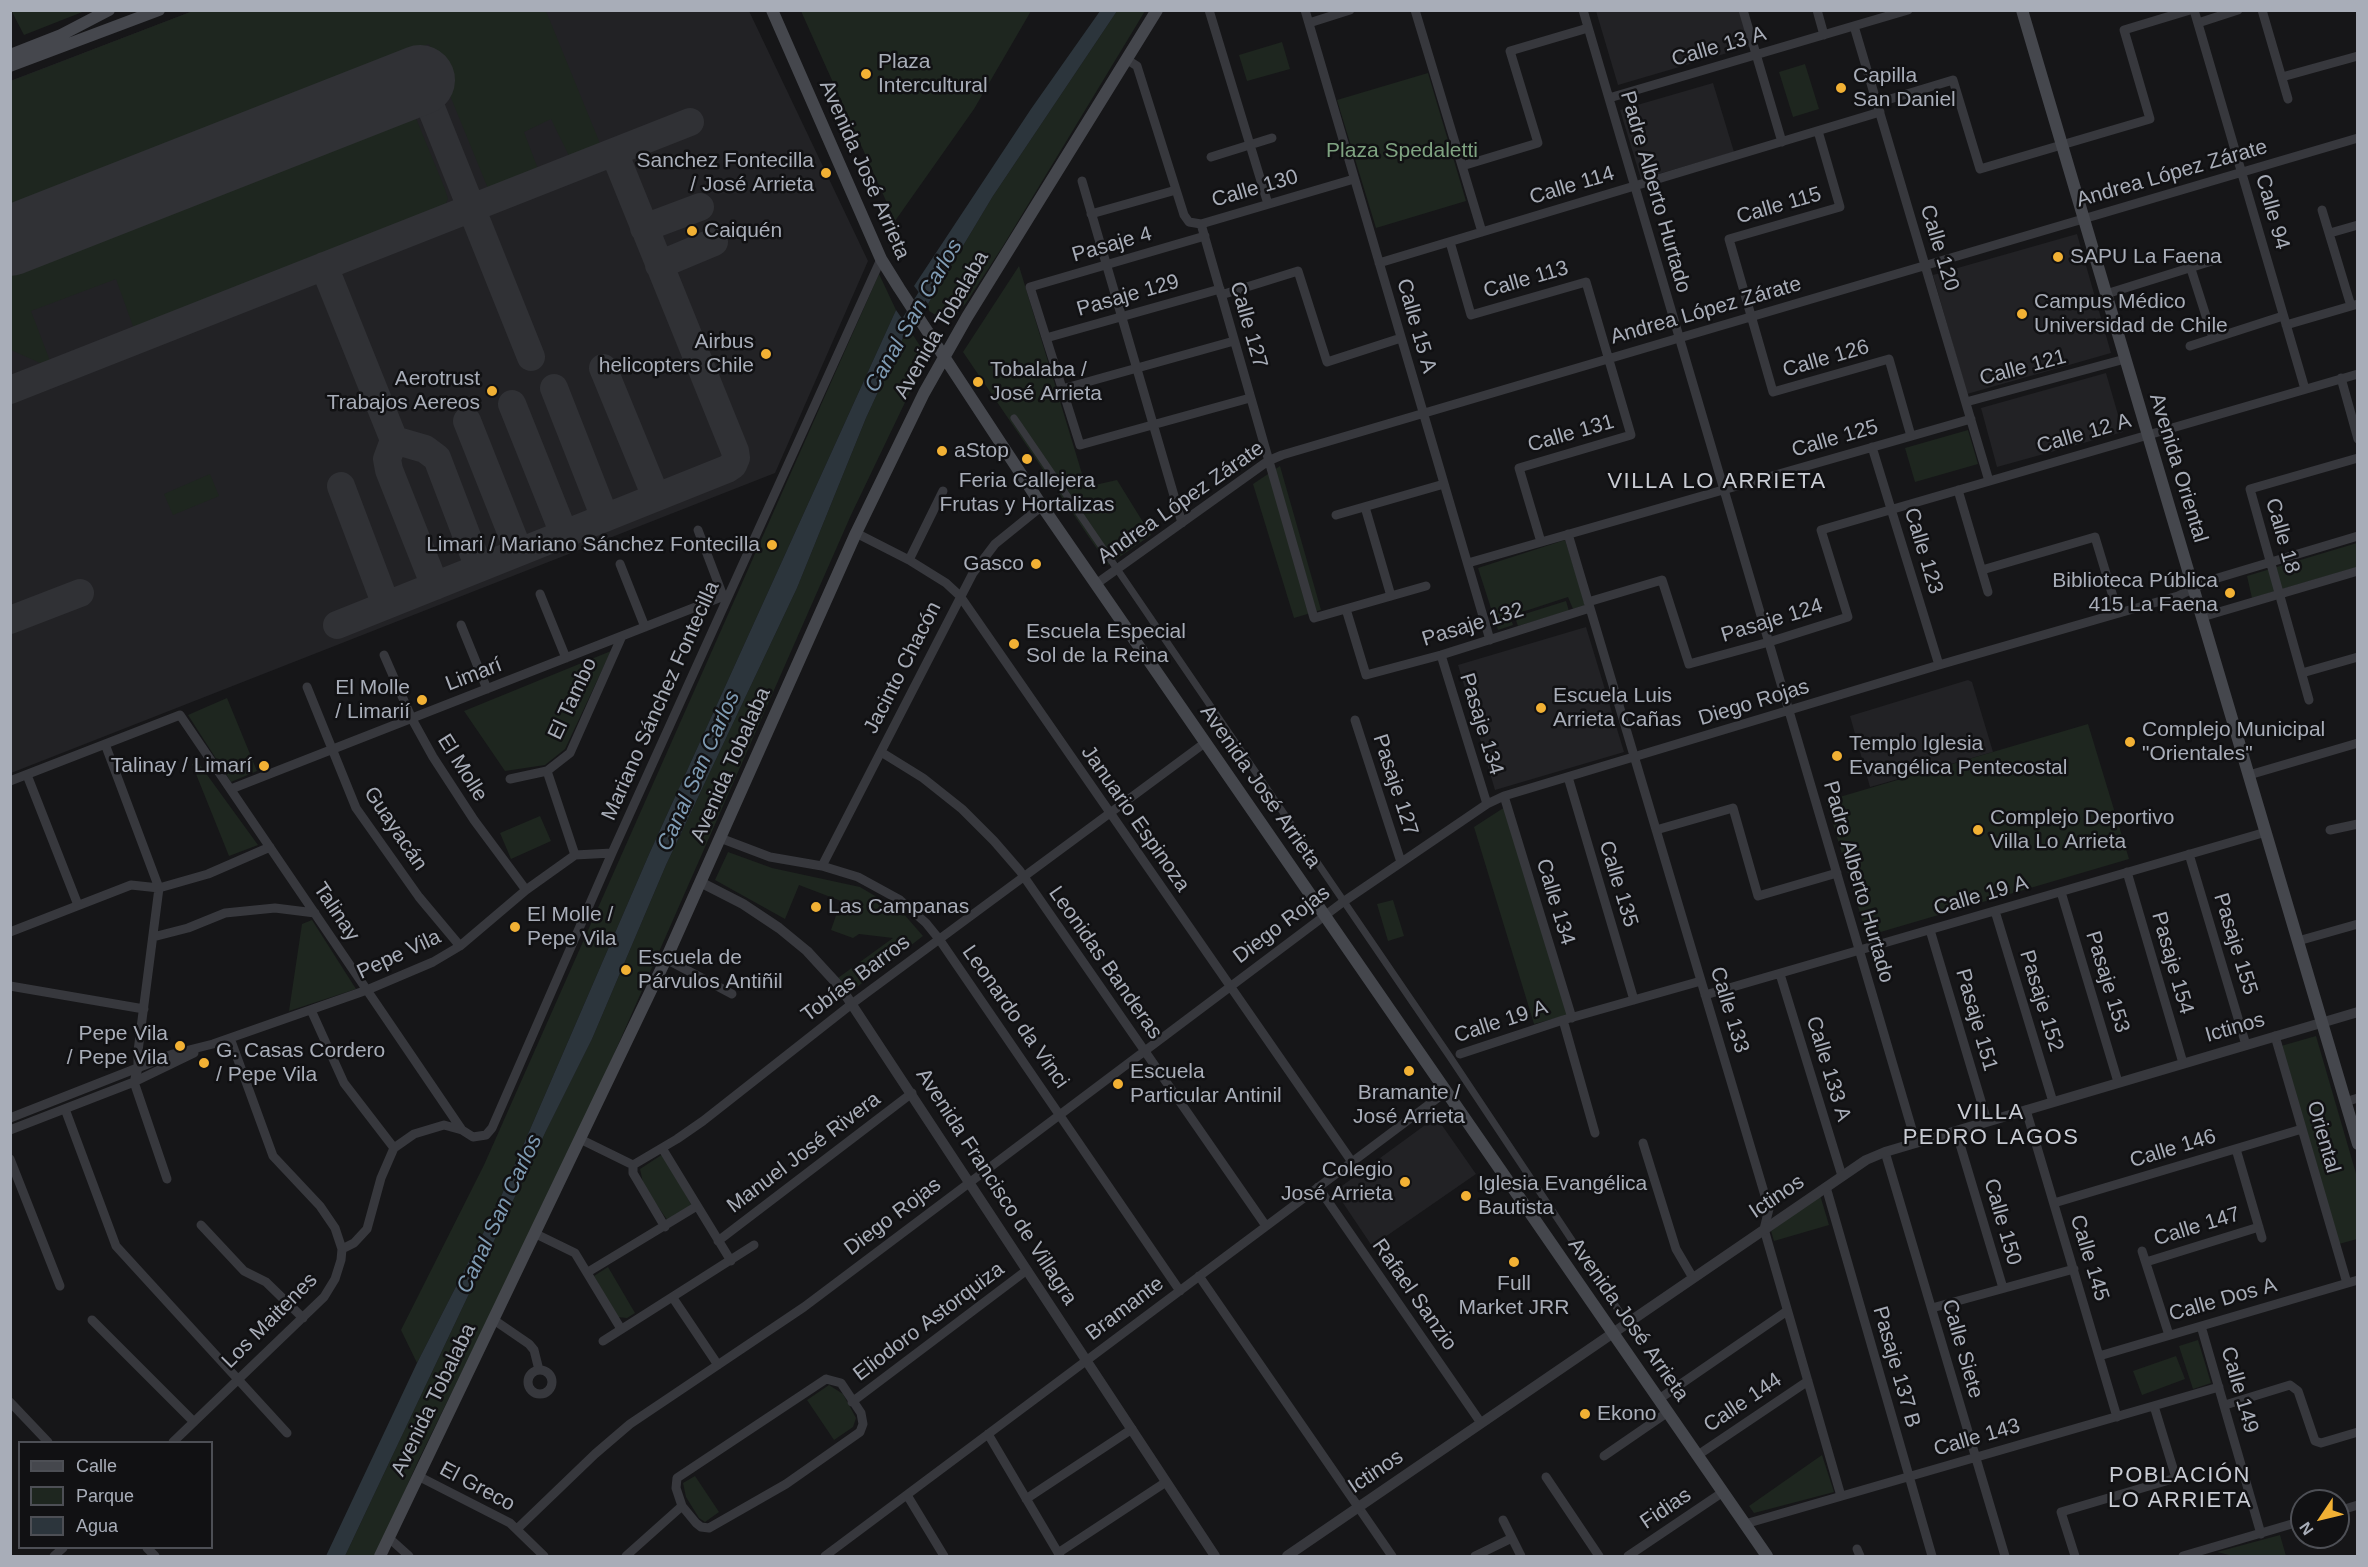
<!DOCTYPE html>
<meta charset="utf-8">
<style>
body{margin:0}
#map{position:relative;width:2368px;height:1567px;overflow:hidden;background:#161618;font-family:Helvetica,sans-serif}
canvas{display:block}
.frame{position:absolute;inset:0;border:12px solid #a8adb8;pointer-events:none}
.legend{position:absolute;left:18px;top:1441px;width:195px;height:108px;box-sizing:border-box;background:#111113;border:2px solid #4d4f55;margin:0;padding:8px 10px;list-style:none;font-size:18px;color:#a8adb8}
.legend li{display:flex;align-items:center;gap:12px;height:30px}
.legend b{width:30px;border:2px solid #4d4f55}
.north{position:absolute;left:2290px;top:1489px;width:60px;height:60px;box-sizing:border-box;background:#111113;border:2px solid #4d4f55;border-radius:50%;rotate:235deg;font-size:16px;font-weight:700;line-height:24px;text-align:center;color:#a8adb8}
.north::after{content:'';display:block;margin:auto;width:21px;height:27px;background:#f2b134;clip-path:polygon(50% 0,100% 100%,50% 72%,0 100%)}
</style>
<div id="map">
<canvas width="2368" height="1567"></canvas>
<div class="frame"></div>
<ul class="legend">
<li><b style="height:8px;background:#45474d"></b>Calle</li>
<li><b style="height:16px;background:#1e261f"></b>Parque</li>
<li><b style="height:16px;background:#2c353c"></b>Agua</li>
</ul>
<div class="north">N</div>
</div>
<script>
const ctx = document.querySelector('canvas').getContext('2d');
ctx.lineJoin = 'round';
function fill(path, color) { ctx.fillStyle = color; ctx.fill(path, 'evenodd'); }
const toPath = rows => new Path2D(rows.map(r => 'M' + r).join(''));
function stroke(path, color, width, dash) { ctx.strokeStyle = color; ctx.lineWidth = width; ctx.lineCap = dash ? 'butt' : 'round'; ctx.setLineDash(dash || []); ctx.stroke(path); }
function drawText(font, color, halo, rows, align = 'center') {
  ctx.font = font + ' Helvetica,sans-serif'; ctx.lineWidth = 5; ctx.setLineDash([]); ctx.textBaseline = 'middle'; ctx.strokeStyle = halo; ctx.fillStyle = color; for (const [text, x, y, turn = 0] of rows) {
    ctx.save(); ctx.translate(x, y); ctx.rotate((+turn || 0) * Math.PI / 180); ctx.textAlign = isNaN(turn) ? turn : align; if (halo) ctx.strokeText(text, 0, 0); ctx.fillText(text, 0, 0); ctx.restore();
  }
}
fill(toPath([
 [193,11,749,11,868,261,775,473,11,773,10,81],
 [1596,11,1740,11,1751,46,1618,85],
 [1713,83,1734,152,1641,179,1620,110],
 [2077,234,2111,353,1967,394,1933,275],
 [2106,373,2123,432,1997,467,1981,408],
 [1586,627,1624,752,1495,790,1458,665],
 [1968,680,1972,682,1993,752,1870,787,1850,716],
 [1432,1120,1439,1121,1476,1174,1372,1246,1335,1191]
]), '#222225');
fill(toPath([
 [11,10,85,10,85,11,24,35],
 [193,11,546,11,601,146,571,160,551,119,524,132,538,169,489,191,429,44,11,210,11,81],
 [801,11,1031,11,974,109,895,221],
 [1117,11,1145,11,1003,246,966,303,955,316,946,319,937,316,929,311,928,304,993,196],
 [1282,42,1290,69,1247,81,1239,55],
 [1805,64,1819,109,1793,117,1779,72],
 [1428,73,1466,201,1376,228,1337,100],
 [403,107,413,111,445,189,448,199,444,207,134,329,116,279,31,311,50,361,40,363,11,350,11,261],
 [1019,266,1086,487,1117,480,1151,535,1108,565,963,352],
 [879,274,896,310,650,852,496,1208,417,1363,401,1330,484,1165],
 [908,327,920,346,923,356,921,369,851,515,578,1136,418,1461,376,1556,345,1556,546,1131,592,1039,666,865,797,588,866,418],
 [1968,430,1978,464,1915,482,1905,448],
 [1280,466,1321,610,1294,618,1253,484],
 [210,474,219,496,173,515,164,494],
 [1565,540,1586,605,1573,609,1568,597,1510,616,1513,625,1498,630,1478,568],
 [2357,543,2357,567,2252,598,2247,576],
 [1566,601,1569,611,1518,626,1515,617],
 [611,651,565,749,545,765,505,771,464,711],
 [227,698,257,771,231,782,188,715],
 [2088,724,2129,859,1867,936,1826,801],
 [197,761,258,845,229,856,192,764],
 [1505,807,1568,1015,1534,1024,1474,827],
 [540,816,551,841,511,859,500,833],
 [728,852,772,868,860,887,902,912,923,936,853,990,838,978,893,938,859,934,853,938,831,930,841,901,799,885,785,919,715,880],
 [1393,900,1404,936,1388,941,1377,904],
 [312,920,356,989,289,1011,302,924],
 [2316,1036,2357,1177,2357,1239,2339,1244,2281,1046],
 [663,1154,692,1206,668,1221,644,1187,640,1169],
 [1820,1195,1829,1225,1774,1241,1771,1231],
 [608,1267,635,1313,627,1318,617,1317,594,1276],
 [2198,1340,2211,1383,2193,1389,2179,1346],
 [2176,1356,2185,1379,2142,1395,2133,1371],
 [829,1385,843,1394,856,1418,853,1427,834,1440,807,1400],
 [1822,1455,1834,1492,1754,1513,1749,1506],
 [695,1476,719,1512,705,1522,699,1518,686,1497,683,1483],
 [2280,1535,2286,1556,2233,1556,2217,1552]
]), '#1e261f');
fill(toPath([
 [1100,11,1117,11,993,196,928,304,914,286,1031,109],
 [896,310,908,327,866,418,797,588,666,865,592,1039,546,1131,345,1556,326,1556,417,1363,496,1208,650,852]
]), '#2c353c');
stroke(toPath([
 [898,335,929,285]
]), '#2c353c', 10);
stroke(toPath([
 [420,80,531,357],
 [644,228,700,207],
 [659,265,714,242],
 [324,266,394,440,387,459,389,470,435,586],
 [603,368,656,497],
 [554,388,605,518],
 [10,390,690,122],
 [512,404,564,534],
 [467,421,519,552],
 [394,440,425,449,437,458,479,568],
 [341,486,386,605],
 [10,620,80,593],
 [337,625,727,469,733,465,736,458,735,451,614,152]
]), '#303135', 28);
stroke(toPath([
 [10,241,420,80]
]), '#303135', 70);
stroke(toPath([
 [1014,418,1450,1057,1627,1323]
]), '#37383d', 7);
stroke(toPath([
 [1209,10,1268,204],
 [1305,10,1490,640],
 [1415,10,1482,232],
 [1583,10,1916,1143],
 [1743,10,1782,142],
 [1817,10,1824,35],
 [2194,10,2305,389],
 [2262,10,2288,99],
 [1309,23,1350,10],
 [2198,23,2238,10],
 [1854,26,1989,481],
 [1126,59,1137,66,1184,215,1189,222,1201,224,1354,179],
 [2282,77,2358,56],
 [1609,98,1908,10],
 [1877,103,1953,80,1980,169,2150,119,2124,30,2190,10],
 [1818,131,1840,207,1729,239,1773,392,1889,359,1911,436],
 [1211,157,1272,138],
 [1462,166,1538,143,1510,51,1588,28],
 [1082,181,1182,523],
 [2322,210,2351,306],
 [1091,214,1176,190],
 [1201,224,1314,618,1426,586],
 [2330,233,2358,225],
 [1205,236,1030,287,1080,445,1250,398],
 [1450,242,1471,315,1586,282,1631,435,1519,468,1541,542],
 [1379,263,1880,112],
 [2191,269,2213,338],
 [2106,294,2215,260],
 [1221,295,1298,271,1327,362,1401,338],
 [2286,325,2358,304],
 [1046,338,1220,289],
 [2190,346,2283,316],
 [2341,378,2358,439],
 [1062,389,1234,341],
 [1966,402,2125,359],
 [1872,447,1939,665],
 [1958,490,1988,592],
 [1365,507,1391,596],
 [1336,515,1444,484],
 [698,530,723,596],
 [856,533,909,560,946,583,960,596,1352,1162],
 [1568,534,1769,1209,1764,1229,1841,1496],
 [909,560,943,491],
 [1468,563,1971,419],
 [620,564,645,627],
 [1982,570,2095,537,2118,613],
 [1096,584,1268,461,1282,455,2358,138],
 [540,594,566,658],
 [1588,602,1662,580,1689,664,1769,642,1848,617,1821,530,2358,374],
 [1346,609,1366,675,1441,655,1590,608],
 [2202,617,2358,571],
 [461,625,487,689],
 [384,655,412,719,433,757,474,820,526,890],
 [1441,655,1487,804],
 [2302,673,2358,657],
 [307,687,356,808,419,897,460,946],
 [2309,700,2250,489,2358,458],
 [1355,720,1401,862],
 [105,744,159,888,138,1051,138,1068,134,1082],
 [881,752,923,778,962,809,994,841,1020,871,1266,1226],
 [547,771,575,855],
 [27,775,78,905],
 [2249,775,2358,743],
 [1568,777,1634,1000],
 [510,779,547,771,570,753,622,636],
 [10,781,180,715,462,1130],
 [231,789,729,594],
 [1504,796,1572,1018],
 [1656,830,1733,808,1758,896,1837,873],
 [2330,830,2358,824],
 [720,838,770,857,822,866,858,877,900,900,926,923,939,939,1180,1291],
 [2189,854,2246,1045],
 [822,866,973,573,995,544,1042,506],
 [2127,872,2183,1063],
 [2061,892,2118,1082],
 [1995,911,2053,1102],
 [1930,930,1987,1121],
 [10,932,131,885,159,888,208,874,270,847],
 [153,937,188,928,225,913,275,908,315,913],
 [2298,941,2358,924],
 [666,959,732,994],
 [1780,974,1842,1176],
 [10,986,144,1009],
 [1705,995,2266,832],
 [311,1010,344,1083,394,1148],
 [1563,1020,1595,1133],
 [2275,1036,2347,1283],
 [1460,1054,1563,1020,1701,981],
 [134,1082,167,1179],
 [2345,1102,2358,1098],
 [65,1109,116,1246,287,1433],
 [2026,1110,2117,1417],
 [10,1118,173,1054,213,1044,367,990,433,962,460,946,526,890,575,855,612,853],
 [10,1130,134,1082,194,1053],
 [1956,1131,2003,1288],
 [580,1139,633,1165,677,1139,703,1121,853,1003,1206,742],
 [1643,1143,1676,1249,1693,1278],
 [662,1148,731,1261],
 [2236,1149,2262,1238],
 [1885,1152,2005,1556],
 [10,1159,60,1286],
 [633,1165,633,1173,665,1227],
 [1318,1187,1481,1423],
 [1826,1187,1932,1556],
 [2054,1203,2302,1129],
 [201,1225,244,1271,266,1282,303,1318],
 [536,1234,575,1253,621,1329],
 [718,1241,912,1093],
 [342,1249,354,1243,367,1229,381,1178,394,1148,414,1134,444,1125,462,1130,473,1137,486,1135,492,1128,612,853,881,259],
 [2142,1251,2169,1335],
 [2146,1262,2259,1227],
 [588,1272,697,1206],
 [1199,1276,1392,1556],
 [673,1298,718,1365],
 [1932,1308,2074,1269],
 [92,1320,194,1422],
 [494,1320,529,1344,534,1350,539,1370],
 [2201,1326,2261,1534],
 [603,1341,754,1245],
 [2099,1356,2358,1280],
 '528 1382a12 12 0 1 1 24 0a12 12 0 1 1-24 0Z',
 [826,1379,841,1383,861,1413,863,1424,860,1432,786,1484,709,1528,701,1527,696,1523,682,1506,676,1488,677,1478,826,1379],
 [1659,1399,1787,1311],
 [10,1402,48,1442],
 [852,1402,1027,1270],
 [2225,1405,2290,1385,2298,1391,2315,1441,2321,1443,2358,1432],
 [988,1434,1060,1556],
 [173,1442,324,1297,335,1279,341,1260,342,1249,335,1228,320,1206,273,1156,230,1038],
 [1698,1455,1808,1381],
 [1604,1456,1668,1412],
 [418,1476,510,1523,544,1556],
 [1546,1477,1599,1556],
 [907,1495,944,1556],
 [1026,1499,1132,1429],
 [2338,1511,2358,1505],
 [1503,1520,1521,1556],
 [1745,1524,2219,1387],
 [517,1529,595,1454,630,1424,804,1307,1343,902,1487,804,1504,796,1939,665,2178,596,2211,580,2358,536],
 [389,1538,409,1556],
 [147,1548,155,1556],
 [1857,1549,1860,1556],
 [1058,1553,1166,1482],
 [54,1556,63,1548],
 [626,1556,682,1506],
 [825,1556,1447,1091],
 [1475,1556,1512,1538],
 [1628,1556,1723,1492],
 [2075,1556,2061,1512,2176,1478,2154,1406],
 [2183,1556,2302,1521]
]), '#37383d', 9);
stroke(toPath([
 [700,882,743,904,779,928,807,951,841,988,1215,1556],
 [1287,1556,1866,1160,1885,1152,2358,1012]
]), '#37383d', 10);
stroke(toPath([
 [772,10,881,259,899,288,1042,506,1767,1556],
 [2022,10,2358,1144],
 [10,55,61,35,109,10],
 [10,66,159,10],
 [380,1556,666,959,856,533,924,393,967,317,1157,10]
]), '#45474d', 12);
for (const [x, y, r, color] of [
 [866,74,6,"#f2b134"],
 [1841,88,6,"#f2b134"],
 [826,173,6,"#f2b134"],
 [692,231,6,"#f2b134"],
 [2058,257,6,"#f2b134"],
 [2022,314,6,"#f2b134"],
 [766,354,6,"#f2b134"],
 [978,382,6,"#f2b134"],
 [492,391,6,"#f2b134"],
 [942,451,6,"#f2b134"],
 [1027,459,6,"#f2b134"],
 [772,545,6,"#f2b134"],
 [1036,564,6,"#f2b134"],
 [2230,593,6,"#f2b134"],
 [1014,644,6,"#f2b134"],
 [422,700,6,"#f2b134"],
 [1541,708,6,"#f2b134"],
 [2130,742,6,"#f2b134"],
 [1837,756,6,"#f2b134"],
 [264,766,6,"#f2b134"],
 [1978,830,6,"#f2b134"],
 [816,907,6,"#f2b134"],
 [515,927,6,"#f2b134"],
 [626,970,6,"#f2b134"],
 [180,1046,6,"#f2b134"],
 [204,1063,6,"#f2b134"],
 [1409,1071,6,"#f2b134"],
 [1118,1084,6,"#f2b134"],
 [1405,1182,6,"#f2b134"],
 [1466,1196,6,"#f2b134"],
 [1514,1262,6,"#f2b134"],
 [1585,1414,6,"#f2b134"]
]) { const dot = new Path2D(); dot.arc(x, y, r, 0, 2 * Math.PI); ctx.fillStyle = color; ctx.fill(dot); stroke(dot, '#111113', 2); }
drawText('21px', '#a8adb8', '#111113', [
 ["Calle 13 A",1719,47,-16],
 ["Avenida José Arrieta",864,170,66],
 ["Andrea López Zárate",2172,174,-16],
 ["Calle 114",1572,186,-17],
 ["Calle 130",1255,189,-16],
 ["Padre Alberto Hurtado",1655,192,74],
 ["Calle 115",1779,206,-16],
 ["Calle 94",2272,212,74],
 ["Pasaje 4",1112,245,-16],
 ["Calle 120",1939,248,73],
 ["Calle 113",1526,280,-16],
 ["Pasaje 129",1128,296,-16],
 ["Andrea López Zárate",1706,311,-16],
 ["Avenida Tobalaba",942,325,-60],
 ["Calle 127",1248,325,74],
 ["Calle 15 A",1416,326,74],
 ["Calle 126",1826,359,-16],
 ["Calle 121",2023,368,-15],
 ["Calle 131",1571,434,-16],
 ["Calle 12 A",2084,434,-16],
 ["Calle 125",1835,439,-16],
 ["Avenida Oriental",2178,468,73],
 ["Andrea López Zárate",1181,503,-35],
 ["Calle 18",2282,536,74],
 ["Calle 123",1923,551,73],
 ["Pasaje 124",1772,621,-17],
 ["Pasaje 132",1473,625,-17],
 ["Jacinto Chacón",903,668,-63],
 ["Limarí",474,675,-21],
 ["El Tambo",573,699,-65],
 ["Mariano Sánchez Fontecilla",661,701,-66],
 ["Diego Rojas",1754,703,-17],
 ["Pasaje 134",1481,724,73],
 ["Avenida Tobalaba",731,765,-66],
 ["El Molle",462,768,58],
 ["Pasaje 127",1395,785,72],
 ["Avenida José Arrieta",1260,787,55],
 ["Januario Espinoza",1135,819,55],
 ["Guayacán",395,829,56],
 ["Padre Alberto Hurtado",1858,882,74],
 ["Calle 135",1618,884,73],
 ["Calle 19 A",1981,896,-16],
 ["Calle 134",1555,902,73],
 ["Talinay",336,912,56],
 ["Diego Rojas",1282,925,-37],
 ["Pasaje 155",2235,944,73],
 ["Pepe Vila",399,955,-25],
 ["Leonidas Banderas",1105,963,55],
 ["Pasaje 154",2172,963,74],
 ["Tobías Barros",856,979,-37],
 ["Pasaje 153",2107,982,73],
 ["Pasaje 152",2041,1001,73],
 ["Calle 133",1729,1010,73],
 ["Leonardo da Vinci",1015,1017,55],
 ["Pasaje 151",1976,1020,74],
 ["Calle 19 A",1501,1022,-18],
 ["Ictinos",2235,1028,-16],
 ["Calle 133 A",1828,1069,73],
 ["Oriental",2323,1137,74],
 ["Calle 146",2173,1149,-17],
 ["Manuel José Rivera",804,1153,-37],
 ["Avenida Francisco de Villagra",996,1187,57],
 ["Ictinos",1777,1197,-34],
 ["Diego Rojas",893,1217,-37],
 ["Calle 150",2002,1222,74],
 ["Calle 147",2197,1227,-17],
 ["Calle 145",2089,1258,73],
 ["Rafael Sanzio",1414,1295,55],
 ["Calle Dos A",2223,1300,-16],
 ["Bramante",1125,1309,-37],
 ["Avenida José Arrieta",1628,1320,55],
 ["Los Maitenes",270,1321,-45],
 ["Eliodoro Astorquiza",929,1322,-37],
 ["Calle Siete",1962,1349,74],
 ["Pasaje 137 B",1896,1367,74],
 ["Calle 149",2239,1390,74],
 ["Avenida Tobalaba",434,1400,-64],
 ["Calle 144",1743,1403,-34],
 ["Calle 143",1977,1438,-16],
 ["Ictinos",1376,1472,-34],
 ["El Greco",477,1487,28],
 ["Fidias",1666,1509,-34]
]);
drawText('21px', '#a8adb8', '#111113', [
 ["Plaza",878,62],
 ["Intercultural",878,86],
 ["Capilla",1853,76],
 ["San Daniel",1853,100],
 ["Sanchez Fontecilla",814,161,"right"],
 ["/ José Arrieta",814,185,"right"],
 ["Caiquén",704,231],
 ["SAPU La Faena",2070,257],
 ["Campus Médico",2034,302],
 ["Universidad de Chile",2034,326],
 ["Airbus",754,342,"right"],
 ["helicopters Chile",754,366,"right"],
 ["Tobalaba /",990,370],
 ["José Arrieta",990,394],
 ["Aerotrust",480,379,"right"],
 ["Trabajos Aereos",480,403,"right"],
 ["aStop",954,451],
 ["Feria Callejera",1027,481,"center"],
 ["Frutas y Hortalizas",1027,505,"center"],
 ["Limari / Mariano Sánchez Fontecilla",760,545,"right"],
 ["Gasco",1024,564,"right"],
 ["Biblioteca Pública",2218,581,"right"],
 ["415 La Faena",2218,605,"right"],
 ["Escuela Especial",1026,632],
 ["Sol de la Reina",1026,656],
 ["El Molle",410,688,"right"],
 ["/ Limarií",410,712,"right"],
 ["Escuela Luis",1553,696],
 ["Arrieta Cañas",1553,720],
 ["Complejo Municipal",2142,730],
 ["\"Orientales\"",2142,754],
 ["Templo Iglesia",1849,744],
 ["Evangélica Pentecostal",1849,768],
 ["Talinay / Limarí",252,766,"right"],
 ["Complejo Deportivo",1990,818],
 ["Villa Lo Arrieta",1990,842],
 ["Las Campanas",828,907],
 ["El Molle /",527,915],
 ["Pepe Vila",527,939],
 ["Escuela de",638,958],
 ["Párvulos Antiñil",638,982],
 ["Pepe Vila",168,1034,"right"],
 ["/ Pepe Vila",168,1058,"right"],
 ["G. Casas Cordero",216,1051],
 ["/ Pepe Vila",216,1075],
 ["Escuela",1130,1072],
 ["Particular Antinil",1130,1096],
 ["Bramante /",1409,1093,"center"],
 ["José Arrieta",1409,1117,"center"],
 ["Colegio",1393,1170,"right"],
 ["José Arrieta",1393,1194,"right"],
 ["Iglesia Evangélica",1478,1184],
 ["Bautista",1478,1208],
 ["Full",1514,1284,"center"],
 ["Market JRR",1514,1308,"center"],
 ["Ekono",1597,1414]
], 'left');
drawText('21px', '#7fa381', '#111113', [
 ["Plaza Spedaletti",1402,151]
]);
drawText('italic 22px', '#7f9bb3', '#111113', [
 ["Canal San Carlos",914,316,-60],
 ["Canal San Carlos",699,771,-66],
 ["Canal San Carlos",500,1214,-65]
]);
ctx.letterSpacing = '1.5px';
drawText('22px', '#c9ccd4', '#111113', [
 ["VILLA LO ARRIETA",1717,482],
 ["VILLA",1991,1113],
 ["PEDRO LAGOS",1991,1138],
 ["POBLACIÓN",2180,1476],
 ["LO ARRIETA",2180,1501]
]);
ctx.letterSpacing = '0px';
</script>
